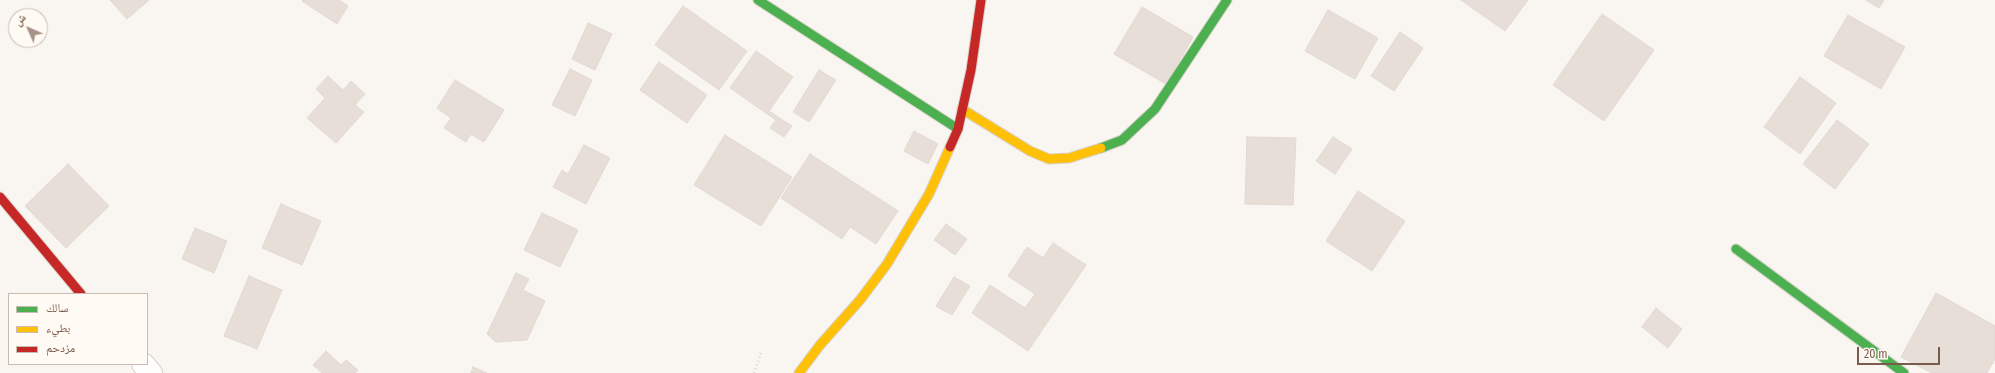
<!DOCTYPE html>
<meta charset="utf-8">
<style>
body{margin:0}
#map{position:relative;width:1995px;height:373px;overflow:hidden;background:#f9f5f0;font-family:"Fira Sans Condensed","Noto Naskh Arabic",sans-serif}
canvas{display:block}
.legend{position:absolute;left:8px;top:293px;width:140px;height:72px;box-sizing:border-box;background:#fffaf3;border:1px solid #cabbb1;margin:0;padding:5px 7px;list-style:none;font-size:12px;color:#7a5c4d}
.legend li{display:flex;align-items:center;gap:8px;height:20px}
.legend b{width:20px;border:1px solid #cabbb1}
.north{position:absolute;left:8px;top:8px;width:40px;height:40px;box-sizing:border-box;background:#fffaf3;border:1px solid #cabbb1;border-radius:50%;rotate:315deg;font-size:11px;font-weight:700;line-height:16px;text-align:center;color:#7a5c4d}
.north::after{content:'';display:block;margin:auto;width:14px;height:18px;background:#a69286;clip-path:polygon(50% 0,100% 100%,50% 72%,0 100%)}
.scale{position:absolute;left:1857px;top:347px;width:83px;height:18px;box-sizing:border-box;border:2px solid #7a5c4d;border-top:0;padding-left:5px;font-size:12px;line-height:14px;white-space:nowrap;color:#7a5c4d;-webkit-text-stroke:3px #fffaf3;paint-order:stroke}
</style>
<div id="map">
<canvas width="1995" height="373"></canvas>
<ul class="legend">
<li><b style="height:5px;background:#4caf50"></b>سالك</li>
<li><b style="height:5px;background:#ffc107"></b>بطيء</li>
<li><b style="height:5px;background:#c62828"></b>مزدحم</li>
</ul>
<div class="north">ش</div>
<div class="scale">20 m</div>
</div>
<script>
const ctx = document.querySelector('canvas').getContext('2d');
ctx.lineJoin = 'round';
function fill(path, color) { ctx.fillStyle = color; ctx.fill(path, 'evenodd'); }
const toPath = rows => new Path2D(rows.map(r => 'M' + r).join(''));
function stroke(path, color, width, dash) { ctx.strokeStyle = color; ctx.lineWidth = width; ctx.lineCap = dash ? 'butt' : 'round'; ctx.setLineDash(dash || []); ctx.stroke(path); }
const building = toPath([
 [110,0,149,0,127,19,110,0],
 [303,0,339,0,348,6,337,24,302,1,303,0],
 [1461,0,1528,0,1505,31,1461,0],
 [1866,0,1884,0,1879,8,1866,0],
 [683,6,747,51,719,90,655,45,683,6],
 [1142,7,1193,37,1166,84,1114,54,1142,7],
 [1328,10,1378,38,1355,79,1305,51,1328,10],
 [1602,14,1654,50,1604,121,1553,85,1602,14],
 [1848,15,1905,47,1881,89,1824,56,1848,15],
 [588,23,612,34,595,70,572,59,588,23],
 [1400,32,1423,48,1394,91,1371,76,1400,32],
 [756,51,793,77,769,111,792,126,784,137,770,128,776,120,730,88,756,51],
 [659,62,707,95,687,123,640,90,659,62],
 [570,69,592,80,575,116,552,105,570,69],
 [819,70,836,80,809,122,793,112,819,70],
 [328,76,343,90,351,81,365,94,355,105,364,112,336,143,307,118,325,98,316,89,328,76],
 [1800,77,1836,103,1800,154,1764,127,1800,77],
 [455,80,504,110,484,142,471,134,466,142,444,128,451,118,437,108,455,80],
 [1837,120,1869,144,1835,189,1803,164,1837,120],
 [914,131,938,144,928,164,904,151,914,131],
 [725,135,792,177,761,226,694,185,725,135],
 [1247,137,1296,138,1293,205,1245,204,1247,137],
 [1333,137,1352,149,1335,174,1316,161,1333,137],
 [584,145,610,158,586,204,553,187,562,170,568,174,584,145],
 [810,154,898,211,876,244,850,227,842,239,781,198,810,154],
 [68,164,109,206,66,248,25,206,68,164],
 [1358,191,1405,221,1372,271,1326,241,1358,191],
 [281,204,321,221,302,265,262,248,281,204],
 [542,213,578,230,560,267,524,250,542,213],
 [946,224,967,239,955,255,934,240,946,224],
 [195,228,227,241,214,273,182,259,195,228],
 [1053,243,1086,265,1028,351,972,313,990,285,1025,308,1035,294,1008,276,1027,247,1043,258,1053,243],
 [516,273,529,279,523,290,545,301,527,340,496,342,487,334,516,273],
 [249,276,282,290,257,349,224,336,249,276],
 [954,277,970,286,952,315,936,306,954,277],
 [1936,293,1995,326,1995,359,1987,373,1932,373,1901,357,1936,293],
 [1656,308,1682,329,1668,348,1642,327,1656,308],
 [326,351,341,365,346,360,358,370,355,373,322,373,313,365,326,351],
 [473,367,487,373,471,373,473,367]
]);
fill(building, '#e6ded7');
stroke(building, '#e2d8d2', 1);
const street = toPath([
 [143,364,151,373]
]);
const fast = toPath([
 [758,0,958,129],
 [1101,148,1122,140,1155,109,1227,0],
 [1736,249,1904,373]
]);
const slow = toPath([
 [962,109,1030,151,1049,159,1069,158,1101,148],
 [799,373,820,345,860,300,887,264,929,194,950,147]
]);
const jam = toPath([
 [950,147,958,129,971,70,981,0],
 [0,197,81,294]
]);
stroke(street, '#d7d1cb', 24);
stroke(fast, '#d9d2cb', 11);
stroke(slow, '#d9d2cb', 11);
stroke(jam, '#d9d2cb', 11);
stroke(toPath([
 [754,373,761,353]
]), '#dcd5d0', 2.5, [1, 3]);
stroke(street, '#fefefd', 22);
stroke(fast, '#4caf50', 9);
stroke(slow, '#ffc107', 9);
stroke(jam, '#c62828', 9);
</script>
